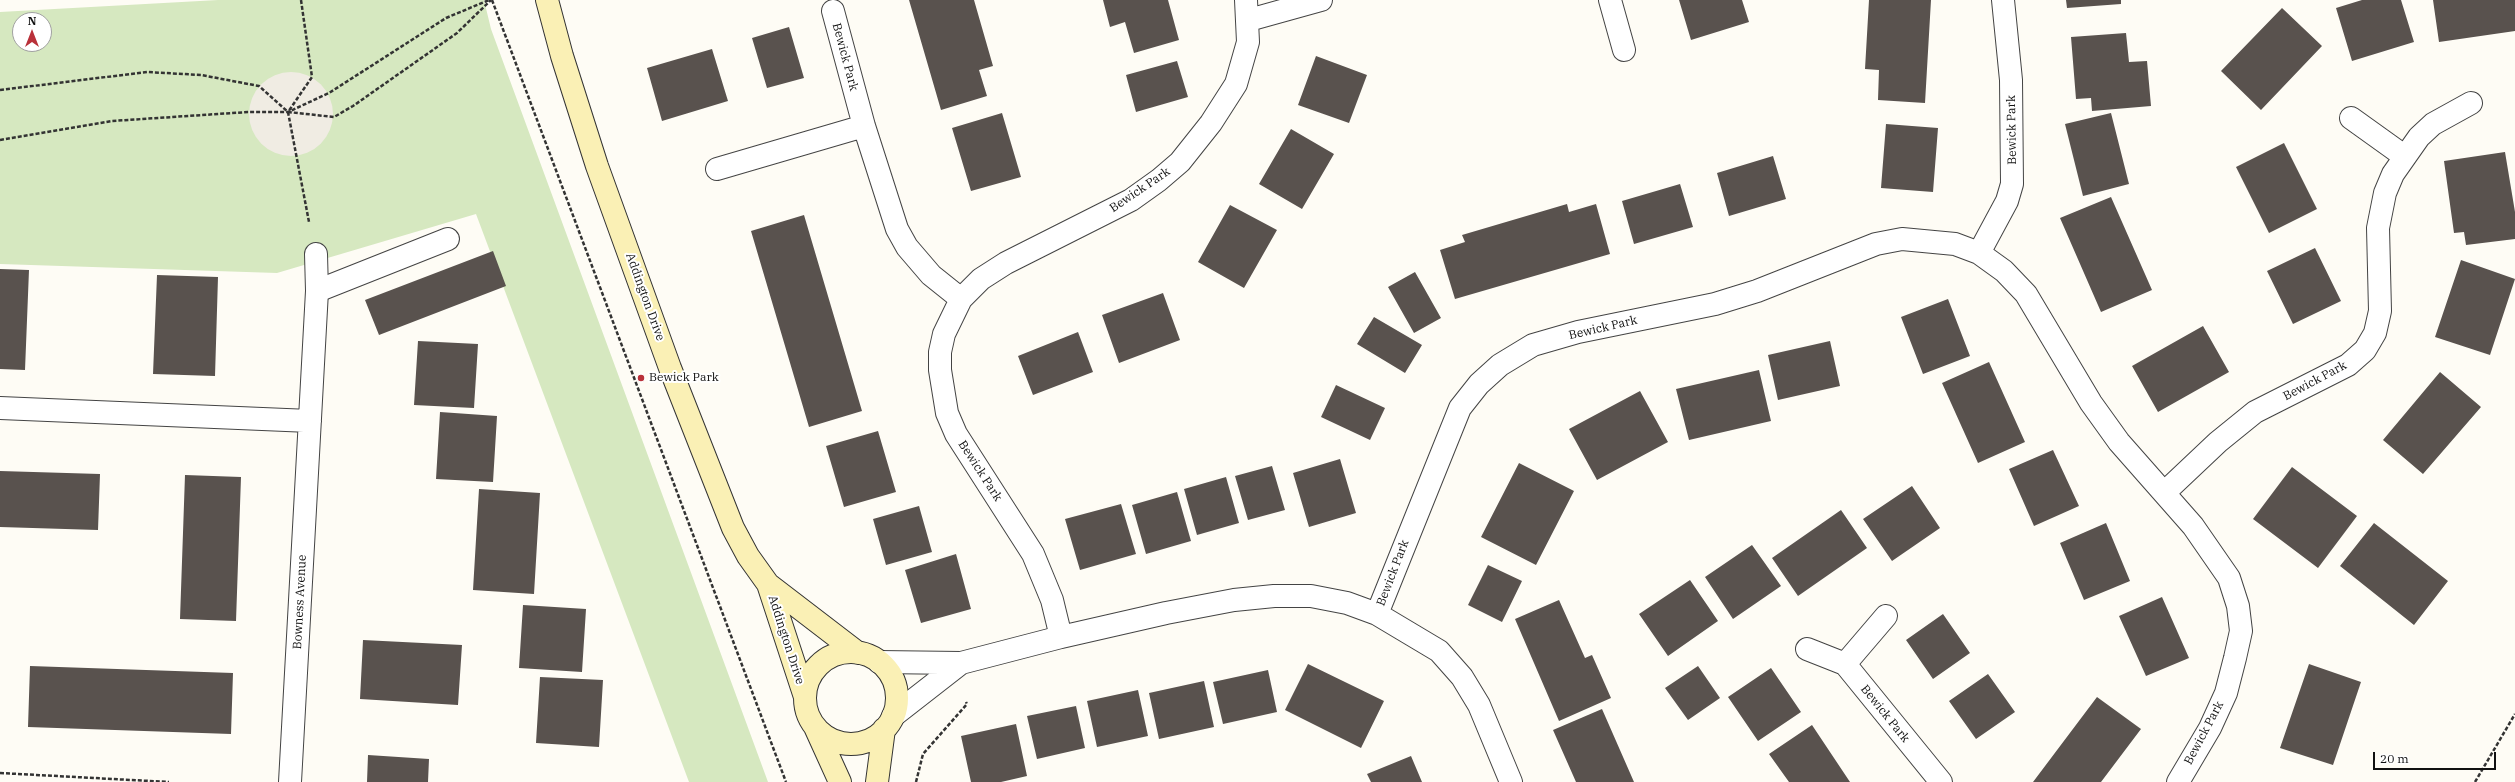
<!DOCTYPE html>
<style>
body{margin:0}
#map{position:relative;width:2515px;height:782px;overflow:hidden;background:#fefcf5;font-family:"IBM Plex Serif",serif}
canvas{display:block}
.north{position:absolute;left:12px;top:12px;width:40px;height:40px;box-sizing:border-box;background:#fff;border:1px solid #a0a0a0;border-radius:50%;rotate:0deg;font-size:11px;font-weight:700;line-height:16px;text-align:center;color:#111}
.north::after{content:'';display:block;margin:auto;width:14px;height:18px;background:#b9313a;clip-path:polygon(50% 0,100% 100%,50% 72%,0 100%)}
.scale{position:absolute;left:2373px;top:752px;width:123px;height:18px;box-sizing:border-box;border:2px solid #111;border-top:0;padding-left:5px;font-size:12px;line-height:14px;white-space:nowrap;color:#111;-webkit-text-stroke:3px #fff;paint-order:stroke}
</style>
<div id="map">
<canvas width="2515" height="782"></canvas>
<div class="north">N</div>
<div class="scale">20 m</div>
</div>
<script>
const ctx = document.querySelector('canvas').getContext('2d');
ctx.lineJoin = 'round';
function fill(path, color) { ctx.fillStyle = color; ctx.fill(path, 'evenodd'); }
const toPath = rows => new Path2D(rows.map(r => 'M' + r).join(''));
function stroke(path, color, width, dash) { ctx.strokeStyle = color; ctx.lineWidth = width; ctx.lineCap = dash ? 'butt' : 'round'; ctx.setLineDash(dash || []); ctx.stroke(path); }
function drawText(font, color, halo, rows, align = 'center') {
  ctx.font = font + ' "IBM Plex Serif",serif'; ctx.lineWidth = 4; ctx.setLineDash([]); ctx.textBaseline = 'middle'; ctx.strokeStyle = halo; ctx.fillStyle = color; for (const [text, x, y, turn = 0] of rows) {
    ctx.save(); ctx.translate(x, y); ctx.rotate((+turn || 0) * Math.PI / 180); ctx.textAlign = isNaN(turn) ? turn : align; if (halo) ctx.strokeText(text, 0, 0); ctx.fillText(text, 0, 0); ctx.restore();
  }
}
fill(toPath([
 [218,0,484,0,491,29,768,782,689,782,476,214,277,273,0,264,0,12],
 [20,20,44,20,44,44,20,44]
]), '#d6e8c0');
fill(toPath([
 '249 114a42 42 0 1 1 84 0a42 42 0 1 1-84 0Z'
]), '#f0ece3');
fill(toPath([
 [909,0,974,0,993,66,979,70,987,96,941,110],
 [1103,0,1168,0,1179,40,1134,53,1125,22,1110,27],
 [1679,0,1742,0,1749,22,1691,40],
 [1869,0,1931,0,1925,103,1878,100,1879,70,1865,69],
 [2066,0,2121,0,2121,4,2067,8],
 [2362,0,2401,0,2414,42,2352,61,2336,8],
 [2433,0,2515,0,2515,31,2439,42],
 [2282,8,2322,46,2261,110,2221,71],
 [789,27,804,78,767,88,752,38],
 [2126,33,2129,62,2147,61,2151,106,2092,111,2091,98,2076,99,2071,37],
 [712,49,728,101,662,121,647,68],
 [1316,56,1367,75,1349,123,1298,105],
 [1177,61,1188,97,1136,112,1126,75],
 [1002,113,1021,177,971,191,952,128],
 [2111,113,2129,184,2083,196,2065,124],
 [1886,124,1938,128,1933,192,1881,188],
 [1291,129,1334,154,1302,209,1259,184],
 [2284,143,2317,209,2269,233,2236,167],
 [2505,152,2515,212,2515,239,2466,245,2464,232,2454,233,2444,161],
 [1773,156,1786,199,1729,216,1717,173],
 [1680,184,1693,227,1634,244,1622,201],
 [2111,197,2152,290,2101,312,2060,218],
 [1567,204,1569,212,1596,204,1610,254,1455,299,1440,250,1465,242,1462,235],
 [1230,205,1277,230,1244,288,1198,262],
 [804,215,862,411,809,427,751,231],
 [2315,248,2341,301,2293,324,2267,271],
 [493,251,506,286,379,335,365,300],
 [2461,260,2515,279,2490,355,2435,337],
 [0,269,29,270,25,370,0,369],
 [1415,272,1441,318,1414,333,1388,287],
 [157,275,218,277,215,376,153,374],
 [1163,293,1180,340,1119,363,1102,315],
 [1948,299,1970,356,1923,374,1901,317],
 [1374,317,1422,345,1405,373,1357,344],
 [2203,326,2229,372,2158,412,2132,366],
 [1078,332,1093,372,1033,395,1018,356],
 [418,341,478,344,474,408,414,405],
 [1830,341,1840,386,1778,400,1768,355],
 [1989,362,2025,442,1978,463,1942,383],
 [1759,370,1771,421,1689,440,1676,389],
 [2440,372,2481,407,2423,474,2383,440],
 [1336,385,1385,408,1370,440,1321,417],
 [1640,391,1668,442,1597,480,1569,429],
 [440,412,497,416,493,482,436,479],
 [878,431,896,492,844,507,826,446],
 [2053,450,2079,506,2034,526,2009,469],
 [1340,459,1356,513,1309,527,1293,473],
 [1519,463,1574,491,1536,565,1481,537],
 [1272,466,1285,510,1248,520,1235,476],
 [2292,467,2357,516,2318,568,2253,519],
 [0,471,100,474,98,530,0,527],
 [185,475,241,477,236,621,180,619],
 [1226,477,1239,523,1197,535,1184,489],
 [1912,486,1940,528,1892,561,1863,519],
 [479,489,540,493,534,594,473,590],
 [1177,492,1191,541,1146,554,1132,505],
 [1121,504,1136,554,1080,570,1065,519],
 [919,506,932,552,886,565,873,519],
 [1841,510,1867,548,1798,596,1772,558],
 [2106,523,2130,581,2084,600,2060,543],
 [2374,523,2448,581,2414,625,2340,566],
 [1752,545,1781,586,1733,619,1705,577],
 [956,554,971,609,921,623,905,570],
 [1488,565,1522,581,1502,622,1468,605],
 [1690,580,1718,621,1668,656,1639,614],
 [2162,597,2189,658,2146,676,2119,616],
 [1559,600,1585,658,1592,655,1611,698,1559,721,1515,619],
 [523,605,586,609,582,672,519,668],
 [1943,614,1970,653,1933,679,1906,640],
 [363,640,462,645,458,705,360,699],
 [1308,664,1384,701,1361,748,1285,710],
 [2309,664,2361,682,2333,765,2280,748],
 [30,666,233,673,231,734,28,727],
 [1698,666,1720,698,1688,720,1665,688],
 [1771,668,1801,712,1758,741,1728,697],
 [1268,670,1277,712,1223,724,1213,682],
 [1988,674,2015,712,1976,739,1949,701],
 [540,677,603,680,599,747,536,743],
 [1204,681,1214,727,1159,739,1149,693],
 [1138,690,1148,736,1097,747,1087,701],
 [2097,697,2141,729,2101,782,2033,782],
 [1076,706,1085,748,1037,759,1027,716],
 [1602,709,1634,782,1576,782,1553,730],
 [1016,724,1027,776,1001,782,971,782,961,736],
 [1812,725,1850,782,1789,782,1769,754],
 [368,755,429,759,428,782,367,782],
 [1411,756,1422,782,1371,782,1367,774]
]), '#59524e');
const lane = toPath([
 [317,291,448,239]
]);
const street = toPath([
 [1610,0,1624,50],
 [833,11,864,126,897,229,907,247,931,275,961,299],
 [1249,20,1321,0],
 [2351,118,2404,156],
 [717,169,864,126],
 [1979,253,2007,201,2012,184,2011,80,2003,0],
 [0,408,310,421],
 [2164,493,2218,442,2255,412,2348,365,2365,350,2375,333,2380,311,2378,228,2385,193,2393,174,2419,137,2433,124,2471,103],
 [1377,614,1460,408,1479,384,1500,365,1533,345,1578,332,1715,304,1757,291,1876,244,1902,239,1955,244,1979,253,2004,271,2026,294,2091,403,2119,442,2193,526,2229,578,2238,606,2241,631,2235,658,2226,693,2210,728,2178,782],
 [1061,637,1052,600,1033,554,956,434,947,413,940,370,940,352,944,334,961,299,981,279,1006,263,1131,200,1159,180,1180,162,1211,123,1236,84,1248,42,1246,0],
 [1807,649,1845,664,1941,782],
 [879,662,961,663,1061,637,1166,613,1234,600,1274,596,1311,596,1347,603,1377,614,1439,651,1462,677,1479,705,1511,782],
 [1845,664,1886,616],
 [893,716,961,663],
 [290,782,317,291,316,254]
]);
const secondary = toPath([
 [547,0,562,56,597,166,670,368,733,528,748,556,768,584,858,653],
 [768,584,805,697],
 '805 698a46 46 0 1 1 92 0a46 46 0 1 1-92 0Z',
 [815,727,840,782],
 [877,782,884,729]
]);
stroke(lane, '#444', 24);
stroke(street, '#444', 24);
stroke(secondary, '#333', 24);
stroke(toPath([
 [301,0,312,77,288,112,309,222],
 [492,0,786,782],
 [0,90,147,72,201,75,259,86,288,112,334,117,353,106,457,33,491,0],
 [0,140,112,121,248,112,288,112,329,93,446,18,489,0],
 [0,773,169,782],
 [916,782,923,754,967,704,966,702],
 [2475,782,2515,714]
]), '#333', 2.5, [4, 2]);
stroke(lane, '#fff', 22);
stroke(street, '#fff', 22);
stroke(secondary, '#faf0b5', 22);
for (const [x, y, r, color] of [
 [641,378,4,"#b9313a"]
]) { const dot = new Path2D(); dot.arc(x, y, r, 0, 2 * Math.PI); ctx.fillStyle = color; ctx.fill(dot); stroke(dot, '#fff', 1.5); }
drawText('12px', '#111', '#fff', [
 ["Bewick Park",845,57,75],
 ["Bewick Park",2012,130,-91],
 ["Bewick Park",1140,190,-34],
 ["Addington Drive",645,297,70],
 ["Bewick Park",1603,328,-13],
 ["Bewick Park",2315,381,-28],
 ["Bewick Park",980,471,57],
 ["Bewick Park",1393,573,-69],
 ["Bowness Avenue",300,602,-87],
 ["Addington Drive",786,640,72],
 ["Bewick Park",1885,714,51],
 ["Bewick Park",2204,733,-62]
]);
drawText('12px', '#111', '#fff', [
 ["Bewick Park",649,378]
], 'left');
</script>
